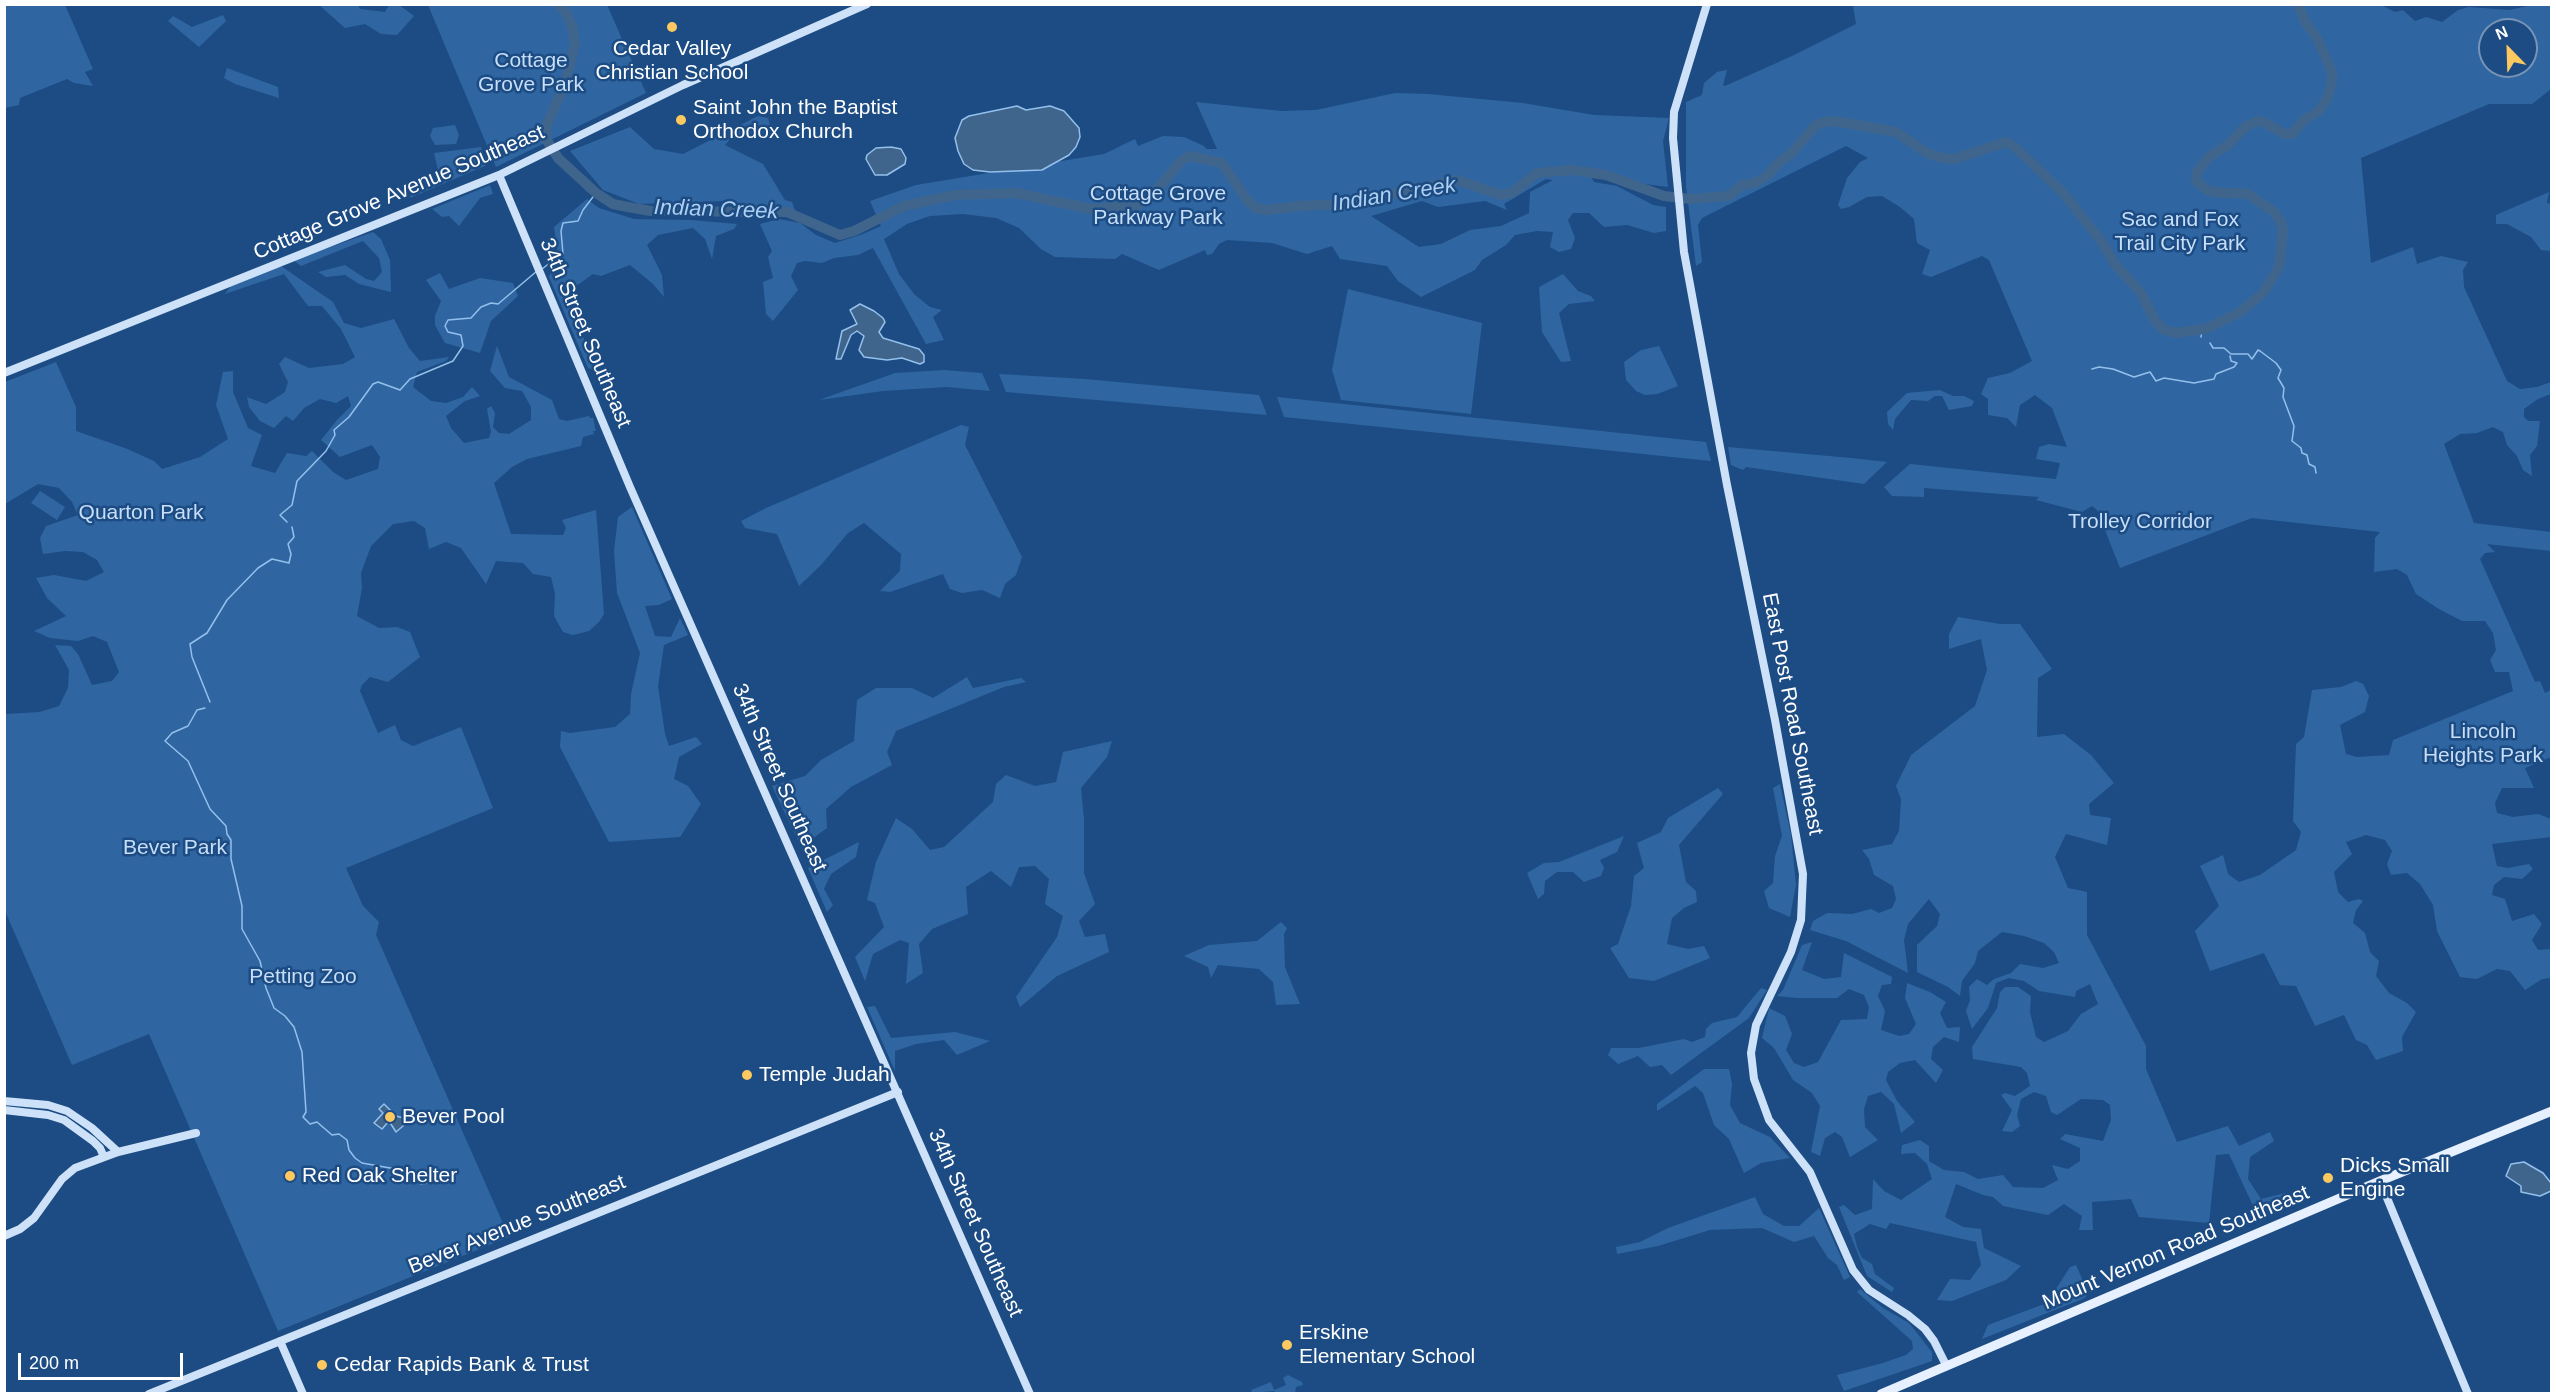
<!DOCTYPE html>
<style>
body{margin:0}
#map{position:relative;width:2556px;height:1398px;overflow:hidden;background:#1c4c83;font-family:Helvetica,sans-serif}
canvas{display:block}
.frame{position:absolute;inset:0;border:6px solid #fff;pointer-events:none}
.north{position:absolute;left:2478px;top:18px;width:60px;height:60px;box-sizing:border-box;background:#1c4c83;border:2px solid #7794b5;border-radius:50%;rotate:337deg;font-size:16px;font-weight:700;line-height:24px;text-align:center;color:#fff}
.north::after{content:'';display:block;margin:auto;width:21px;height:27px;background:#fbc95f;clip-path:polygon(50% 0,100% 100%,50% 72%,0 100%)}
.scale{position:absolute;left:18px;top:1353px;width:165px;height:27px;box-sizing:border-box;border:3px solid #fff;border-top:0;padding-left:8px;font-size:18px;line-height:21px;white-space:nowrap;color:#fff;-webkit-text-stroke:4px #1c4c83;paint-order:stroke}
</style>
<div id="map">
<canvas width="2556" height="1398"></canvas>
<div class="frame"></div>
<div class="north">N</div>
<div class="scale">200 m</div>
</div>
<script>
const ctx = document.querySelector('canvas').getContext('2d');
ctx.lineJoin = 'round';
function fill(path, color) { ctx.fillStyle = color; ctx.fill(path, 'evenodd'); }
const toPath = rows => new Path2D(rows.map(r => 'M' + r).join(''));
function stroke(path, color, width, dash) { ctx.strokeStyle = color; ctx.lineWidth = width; ctx.lineCap = dash ? 'butt' : 'round'; ctx.setLineDash(dash || []); ctx.stroke(path); }
function drawText(font, color, halo, rows, align = 'center') {
  ctx.font = font + ' Helvetica,sans-serif'; ctx.lineWidth = 5; ctx.setLineDash([]); ctx.textBaseline = 'middle'; ctx.strokeStyle = halo; ctx.fillStyle = color; for (const [text, x, y, turn = 0] of rows) {
    ctx.save(); ctx.translate(x, y); ctx.rotate((+turn || 0) * Math.PI / 180); ctx.textAlign = isNaN(turn) ? turn : align; if (halo) ctx.strokeText(text, 0, 0); ctx.fillText(text, 0, 0); ctx.restore();
  }
}
fill(toPath([
 [4,5,65,5,93,69,85,72,93,86,74,83,67,79,20,98,19,105,5,108],
 [319,5,358,5,360,9,385,12,389,5,399,5,414,16,397,35,381,34,365,24,345,28],
 [428,5,607,5,646,93,496,167],
 [1853,5,2381,5,2395,12,2403,10,2415,21,2426,17,2442,22,2458,10,2469,7,2510,10,2532,5,2551,6,2551,89,2532,104,2489,104,2361,158,2371,263,2413,247,2417,264,2441,256,2468,262,2463,270,2464,287,2507,381,2520,389,2537,387,2551,382,2551,394,2538,399,2524,409,2524,417,2528,421,2540,421,2537,446,2530,455,2532,476,2523,470,2517,456,2507,445,2503,432,2493,427,2477,433,2460,434,2444,444,2474,523,2551,532,2551,551,2487,544,2495,552,2485,553,2480,559,2535,682,2540,681,2545,693,2551,690,2551,757,2525,768,2534,788,2502,788,2495,803,2497,813,2513,817,2538,814,2551,819,2551,837,2492,844,2497,866,2508,868,2529,864,2533,869,2522,879,2504,877,2494,885,2492,895,2505,899,2512,921,2534,914,2542,924,2532,940,2538,950,2551,949,2551,978,2542,979,2525,990,2510,971,2497,969,2477,979,2460,977,2437,931,2433,905,2420,884,2407,873,2391,875,2387,864,2392,851,2385,840,2366,835,2346,842,2352,854,2334,872,2338,892,2348,902,2359,899,2363,901,2356,910,2353,923,2365,933,2370,952,2379,961,2376,976,2389,993,2407,1003,2416,1012,2402,1037,2403,1051,2376,1060,2367,1045,2356,1040,2344,1015,2315,1026,2296,986,2280,985,2264,953,2210,971,2195,931,2219,906,2200,866,2223,855,2228,874,2239,882,2260,875,2296,850,2301,832,2293,821,2296,744,2304,737,2312,690,2341,687,2356,681,2363,684,2369,696,2365,712,2340,725,2346,754,2357,757,2389,755,2393,740,2513,691,2509,672,2495,672,2490,660,2496,650,2493,633,2485,621,2462,621,2439,609,2416,594,2407,575,2397,569,2374,572,2375,538,2380,532,2252,518,2120,568,2097,510,2092,506,2082,512,2036,500,2039,497,1924,488,1924,497,1892,496,1884,487,1910,464,2056,479,2060,463,2036,459,2039,447,2049,444,2067,447,2052,408,2035,395,2020,405,2016,427,2007,418,1988,415,1988,399,1981,394,1988,378,2010,373,2032,361,1989,260,1982,256,1931,277,1922,274,1930,250,1917,243,1914,219,1900,207,1882,196,1867,197,1849,207,1841,209,1838,205,1847,178,1860,162,1868,158,1846,146,1702,218,1698,225,1702,262,1696,266,1686,186,1686,102,1702,95,1704,83,1717,72,1727,70,1723,85,1725,86,1792,56,1856,24],
 [2490,30,2526,30,2526,66,2490,66],
 [223,15,226,21,199,47,168,21,173,16,192,27],
 [227,68,278,87,279,98,235,84,224,78],
 [1395,93,1428,94,1523,103,1594,115,1669,118,1663,141,1668,187,1591,177,1594,182,1617,186,1653,205,1666,207,1666,231,1654,233,1627,225,1604,227,1589,213,1573,213,1568,220,1575,238,1571,249,1559,252,1550,247,1553,232,1537,231,1515,235,1506,245,1482,260,1475,270,1421,297,1398,281,1387,266,1340,259,1332,246,1307,254,1272,243,1227,240,1219,244,1212,254,1207,255,1205,250,1159,270,1122,254,1115,259,1055,257,1041,249,1019,228,996,218,963,214,930,216,907,224,884,239,899,274,915,295,930,307,942,310,933,317,944,340,926,344,873,248,858,255,834,258,822,263,805,261,797,263,791,276,798,290,773,321,766,314,763,282,773,278,768,257,772,251,760,224,779,219,800,223,816,235,835,243,863,234,881,226,870,201,916,185,1104,154,1135,139,1138,146,1163,136,1184,137,1204,146,1206,149,1217,149,1196,102,1281,111,1316,110],
 [1546,179,1553,180,1530,192,1529,213,1501,226,1470,230,1441,244,1419,247,1371,216,1422,201,1438,207,1485,201,1507,210,1504,204],
 [758,116,768,118,772,132,732,137,725,145,763,164,785,200,792,202,798,218,724,201,639,204,603,190,570,151,630,127,654,149,683,154],
 [455,125,459,135,456,144,435,145,430,136,433,128],
 [481,147,487,165,410,198,415,183,440,179,434,153],
 [490,185,493,194,480,198,459,226,449,216,442,217,432,209],
 [2549,192,2547,203,2552,204,2550,251,2541,250,2531,237,2507,224,2496,224,2496,215],
 [587,199,599,208,634,219,691,220,737,224,734,229,716,236,712,259,705,239,693,228,658,235,647,245,662,275,664,297,653,284,630,265,601,276,593,274,565,294,587,346,594,370,588,368,549,277,558,255,554,227],
 [373,232,381,239,390,260,391,292,359,284,345,275,326,277,318,272,345,265,366,279,374,281,382,272,379,258,363,241,301,266,293,260],
 [281,266,333,302,344,323,361,328,394,319,409,348,420,361,449,357,446,361,417,372,413,387,431,401,446,403,463,397,472,387,480,396,465,401,446,416,451,428,464,443,489,438,491,432,487,409,491,406,495,413,493,427,499,433,509,434,531,420,531,407,522,391,505,388,490,371,497,346,509,377,552,400,559,419,567,421,589,416,590,418,593,418,596,431,593,431,594,434,583,437,581,446,527,459,512,467,494,483,511,534,563,535,566,528,562,520,596,510,604,614,599,622,589,631,573,635,563,632,554,616,555,594,551,577,533,574,523,563,496,561,486,584,461,548,446,542,429,549,425,528,414,521,393,524,371,546,361,573,362,588,357,616,379,628,397,627,410,632,420,657,388,682,370,677,362,685,360,691,378,733,395,725,401,740,413,746,461,727,493,808,346,868,363,906,379,922,376,935,509,1237,278,1331,149,1034,72,1065,5,911,5,714,40,712,59,706,68,688,69,670,55,645,71,646,78,654,92,685,112,681,119,672,107,642,93,636,78,641,50,638,34,631,66,616,47,598,36,578,54,575,86,581,104,572,97,560,83,552,65,551,43,554,40,538,46,526,78,515,72,502,59,488,38,484,5,504,5,382,56,362,76,407,76,431,125,448,154,461,162,469,200,457,228,439,216,405,223,372,233,371,233,392,248,428,262,435,251,466,275,473,287,453,306,456,312,451,333,472,346,480,378,469,380,457,372,445,340,457,321,440,337,420,351,406,348,396,336,403,320,399,304,408,293,421,286,416,274,428,260,421,249,407,247,397,266,404,285,392,288,382,279,364,285,357,309,368,343,364,355,357,341,329,322,306,308,306,284,274,225,294,230,287],
 [440,273,449,289,480,278,513,283,518,296,491,321,480,353,445,343,435,325,435,316,441,301,426,280],
 [1563,274,1578,291,1591,296,1595,301,1569,304,1559,313,1571,361,1561,362,1542,332,1539,287],
 [1348,289,1482,323,1471,414,1341,400,1332,370],
 [1659,346,1678,386,1657,394,1645,395,1636,391,1626,380,1624,362,1641,350],
 [944,370,982,373,990,391,947,387,883,391,819,400,895,373],
 [999,374,1085,379,1259,395,1267,415,1006,392],
 [1940,390,1953,396,1964,396,1974,401,1972,406,1949,410,1942,396,1935,396,1928,401,1911,400,1895,419,1893,430,1888,424,1887,412,1907,393],
 [1277,397,1706,442,1711,461,1284,417],
 [961,425,969,427,965,445,1022,557,1016,575,1005,584,1000,598,982,590,962,593,950,589,943,574,890,592,880,591,900,571,901,554,864,523,848,533,821,565,799,586,777,534,745,528,741,521,766,508],
 [1728,447,1851,458,1887,462,1864,484,1746,467,1743,470,1731,465],
 [40,491,65,507,57,520,31,503],
 [632,507,672,599,659,605,645,606,655,636,671,637,680,618,688,635,664,645,658,686,665,734,669,746,696,737,702,744,679,757,674,779,688,786,701,804,680,837,609,842,560,747,561,731,570,733,615,727,630,714,631,694,640,653,617,593,614,551,618,517],
 [1958,617,2000,624,2020,624,2052,669,2038,678,2037,737,2064,734,2091,755,2114,783,2089,804,2090,815,2111,818,2107,845,2066,834,2055,857,2068,888,2087,892,2087,935,2146,1046,2146,1069,2177,1142,2228,1126,2239,1146,2270,1132,2274,1141,2250,1157,2248,1179,2261,1199,2285,1193,2291,1205,2260,1221,2229,1154,2216,1155,2209,1223,2139,1217,2131,1199,2092,1202,2093,1230,2079,1230,2082,1216,2064,1204,2048,1215,2003,1206,1993,1197,1983,1195,1956,1184,1945,1217,1963,1227,1981,1229,1984,1248,2021,1266,2006,1280,1952,1301,1937,1300,1950,1279,1970,1280,1981,1265,1976,1242,1890,1223,1886,1229,1870,1224,1854,1234,1857,1247,1862,1258,1872,1264,1875,1274,1894,1288,1892,1292,1867,1276,1839,1207,1844,1205,1855,1215,1872,1209,1873,1179,1884,1191,1901,1200,1932,1179,1927,1164,1915,1153,1901,1154,1902,1145,1920,1140,1929,1146,1929,1161,1944,1170,1964,1172,1978,1179,2003,1175,2013,1187,2043,1188,2058,1180,2052,1165,2068,1169,2080,1161,2080,1148,2060,1139,2065,1134,2103,1141,2111,1120,2110,1105,2103,1100,2081,1099,2057,1115,2051,1112,2046,1096,2034,1092,2021,1099,2017,1115,2020,1126,2012,1132,2002,1131,2012,1110,2001,1095,2005,1093,2015,1096,2030,1086,2027,1073,2021,1067,1973,1059,1972,1047,1997,1008,2000,992,2005,987,2018,987,2031,996,2030,1012,2036,1037,2044,1042,2068,1031,2081,1014,2098,1004,2090,984,2076,991,2075,997,2039,991,2024,981,2009,978,1996,983,1988,1008,1972,1029,1966,1011,1970,1000,1969,987,1977,979,1987,985,1994,979,2011,973,2020,964,2043,968,2059,963,2054,952,2044,943,2024,936,2002,932,1978,951,1975,963,1962,981,1960,996,1948,987,1917,972,1917,945,1937,926,1940,914,1929,899,1908,924,1904,940,1908,973,1846,941,1810,930,1813,921,1827,913,1852,914,1871,909,1879,913,1892,908,1896,899,1893,886,1874,875,1869,859,1862,850,1892,844,1899,831,1901,799,1896,786,1911,755,1975,706,1987,670,1981,639,1949,649,1949,634],
 [967,677,973,688,1021,678,1026,682,1004,687,896,731,887,752,892,765,851,787,826,809,827,828,801,847,772,786,805,776,821,760,854,741,857,700,876,688,912,688,933,698],
 [1112,741,1107,757,1081,788,1084,819,1084,873,1095,904,1079,921,1085,937,1105,934,1109,952,1057,976,1020,1007,1016,997,1057,937,1063,916,1045,904,1049,879,1035,866,1019,867,1011,887,991,871,966,887,968,914,932,929,919,944,923,973,906,984,909,943,900,940,873,954,865,981,855,957,884,927,875,903,867,900,876,862,896,818,912,829,930,850,944,847,993,802,996,784,1006,775,1035,786,1056,782,1063,752],
 [1780,784,1791,835,1796,885,1790,917,1769,908,1764,891,1773,883,1775,856,1782,836,1773,788],
 [1718,788,1723,794,1679,845,1686,882,1696,891,1697,902,1684,908,1672,918,1667,944,1688,949,1704,946,1710,958,1654,981,1629,978,1610,948,1618,944,1631,906,1634,876,1644,868,1637,843,1661,832,1668,818],
 [1624,836,1617,852,1600,860,1604,868,1601,876,1584,882,1573,872,1557,872,1545,881,1544,894,1538,899,1527,873,1544,863,1559,862],
 [859,842,856,857,831,874,824,889,833,905,827,912,808,868],
 [1281,922,1287,928,1284,934,1285,967,1300,1004,1276,1005,1273,982,1259,969,1218,965,1211,978,1208,967,1184,956,1209,945,1257,941],
 [1812,942,1802,970,1824,979,1841,977,1844,953,1892,977,1891,984,1882,985,1878,996,1885,1011,1881,1030,1899,1036,1909,1034,1916,1024,1905,998,1907,983,1930,992,1946,1002,1940,1013,1947,1028,1960,1027,1959,1042,1944,1037,1933,1047,1931,1059,1943,1070,1936,1083,1915,1060,1900,1063,1888,1072,1886,1080,1897,1101,1915,1122,1901,1133,1894,1104,1881,1092,1868,1096,1864,1109,1865,1127,1878,1140,1850,1157,1842,1137,1835,1132,1825,1138,1820,1156,1811,1152,1820,1106,1812,1093,1793,1080,1774,1048,1762,1038,1769,1008,1785,1016,1792,1034,1786,1050,1794,1063,1804,1067,1818,1062,1841,1020,1867,1019,1869,1007,1864,995,1849,989,1837,998,1797,998,1777,996,1783,990,1802,945],
 [1761,988,1767,990,1749,1018,1671,1075,1662,1065,1650,1067,1638,1056,1618,1064,1608,1055,1611,1048,1639,1048,1684,1039,1692,1042,1705,1037,1706,1029,1712,1023,1737,1017],
 [875,1006,891,1038,955,1032,990,1041,957,1055,944,1040,916,1044,895,1051,895,1071,867,1007],
 [1704,1069,1729,1069,1732,1084,1730,1105,1740,1123,1770,1137,1790,1158,1761,1163,1744,1173,1729,1139,1714,1125,1703,1093,1695,1086,1657,1111,1657,1104],
 [1755,1197,1763,1214,1784,1226,1799,1226,1819,1208,1850,1277,1844,1280,1837,1265,1828,1258,1814,1236,1794,1242,1762,1228,1710,1230,1658,1246,1617,1254,1616,1247,1640,1242,1668,1228],
 [2076,1265,2088,1292,2085,1298,1982,1339,1988,1325,2047,1303,2070,1267],
 [1860,1289,1883,1308,1909,1323,1932,1352,1932,1361,1844,1391,1837,1375,1883,1363,1906,1355,1913,1349,1912,1341,1857,1292],
 [1288,1375,1302,1382,1303,1385,1296,1387,1295,1393,1276,1393,1274,1391,1252,1393,1251,1390,1271,1382,1274,1390,1286,1385,1283,1378]
]), '#2f66a2');
const water = toPath([
 [1017,106,1026,110,1050,106,1064,111,1079,128,1080,137,1076,147,1069,155,1042,170,990,172,973,170,964,164,958,151,955,138,962,120,969,116,1017,106],
 [891,147,901,149,906,158,905,164,887,175,875,175,866,159,867,155,876,148,891,147],
 [860,304,874,311,883,318,885,322,879,332,883,338,919,349,924,355,924,362,920,364,902,358,887,360,864,357,859,350,864,336,857,331,851,335,841,359,836,359,842,331,857,324,850,310,860,304],
 [384,1104,396,1116,407,1119,403,1126,396,1132,389,1121,382,1129,374,1123,383,1113,379,1109,384,1104],
 [2524,1162,2543,1173,2551,1183,2551,1191,2540,1196,2521,1192,2521,1186,2506,1176,2511,1164,2524,1162]
]);
fill(water, '#40658d');
stroke(water, '#94c0ec', 1.5);
stroke(toPath([
 [542,269,551,262,556,262,563,254,561,231,563,223,578,221,583,210,596,193],
 [2201,337,2202,330],
 [2210,343,2213,348,2224,348,2231,354,2248,354,2252,359,2258,350,2260,351,2276,363,2281,370,2278,378,2284,388,2283,397,2294,426,2292,441,2301,448,2302,453,2307,455,2309,464,2315,467,2316,473],
 [2092,369,2099,367,2113,369,2134,377,2150,372,2156,381,2164,378,2194,383,2214,379,2216,374,2234,367,2237,363,2231,361,2230,356],
 [287,522,280,515,292,505,297,481,326,451,335,435,334,430,349,417,373,384,378,382,400,390,410,379,453,361,463,346,461,335,448,332,445,326,448,320,471,318,481,307,491,303,498,304,537,271],
 [210,702,192,657,190,644,207,633,227,600,258,568,272,559,289,563,291,554,288,544,294,537,292,527],
 [205,708,197,710,188,726,172,733,165,741,188,761,210,809,226,826,227,834,231,840,231,859,242,906,242,929,260,961,266,988,274,1008,285,1016,294,1027,302,1052,306,1112,303,1117,310,1124,317,1122,332,1135,339,1134,347,1140,349,1150,355,1158,362,1163,407,1171,421,1184,448,1180]
]), '#94c0ec', 1.5);
stroke(toPath([
 [558,4,566,13,572,26,575,44,565,84,546,127,546,139,558,158,596,193,613,204,633,208,651,211,787,212,840,235,854,231,904,206,955,195,1016,193,1091,209,1136,205,1144,202,1163,183,1181,161,1190,156,1222,163,1247,200,1256,208,1267,210,1300,206,1347,204,1457,180,1501,195,1512,193,1537,173,1571,170,1606,175,1664,196,1691,199,1729,196,1742,185,1755,183,1768,175,1778,163,1791,154,1816,125,1828,121,1840,122,1896,132,1927,153,1942,158,1954,159,2006,142,2016,148,2063,193,2102,242,2114,263,2141,293,2155,321,2163,329,2175,333,2205,329,2239,313,2263,293,2279,267,2283,230,2281,222,2274,212,2248,194,2213,192,2207,190,2196,181,2197,172,2210,156,2228,145,2245,127,2258,121,2263,122,2285,134,2292,134,2304,120,2319,111,2327,99,2332,82,2332,72,2317,38,2305,22,2298,4]
]), '#40658d', 10);
stroke(toPath([
 [1707,4,1674,112,1673,138,1684,252,1727,485,1775,720,1803,874,1801,920,1791,952,1756,1025,1751,1053,1754,1079,1769,1120,1810,1172,1853,1270,1869,1290,1908,1315,1925,1329,1934,1341,1946,1365],
 [499,175,630,487,1030,1394],
 [4,373,499,175,683,85,867,4],
 [4,1101,48,1105,67,1111,92,1128,118,1152],
 [4,1110,48,1115,64,1120,93,1141,100,1148,104,1157],
 [2380,1181,2468,1394],
 [4,1236,20,1229,34,1218,62,1179,75,1168,118,1152,196,1133],
 [280,1341,303,1394],
 [149,1394,898,1092]
]), '#cde1f8', 8);
stroke(toPath([
 [1881,1394,2380,1181,2552,1111]
]), '#e6f0fe', 9);
for (const [x, y, r, color] of [
 [672,27,6,"#fbc95f"],
 [681,120,6,"#fbc95f"],
 [747,1075,6,"#fbc95f"],
 [390,1117,6,"#fbc95f"],
 [290,1176,6,"#fbc95f"],
 [2328,1178,6,"#fbc95f"],
 [1287,1345,6,"#fbc95f"],
 [322,1365,6,"#fbc95f"]
]) { const dot = new Path2D(); dot.arc(x, y, r, 0, 2 * Math.PI); ctx.fillStyle = color; ctx.fill(dot); stroke(dot, '#1c4c83', 2); }
drawText('21px', '#fff', '#1c4c83', [
 ["Cedar Valley",672,49,"center"],
 ["Christian School",672,73,"center"],
 ["Saint John the Baptist",693,108],
 ["Orthodox Church",693,132],
 ["Temple Judah",759,1075],
 ["Bever Pool",402,1117],
 ["Dicks Small",2340,1166],
 ["Engine",2340,1190],
 ["Red Oak Shelter",302,1176],
 ["Erskine",1299,1333],
 ["Elementary School",1299,1357],
 ["Cedar Rapids Bank & Trust",334,1365]
], 'left');
drawText('21px', '#c6def8', '#1c4c83', [
 ["Cottage",531,61],
 ["Grove Park",531,85],
 ["Cottage Grove",1158,194],
 ["Parkway Park",1158,218],
 ["Sac and Fox",2180,220],
 ["Trail City Park",2180,244],
 ["Quarton Park",141,513],
 ["Trolley Corridor",2140,522],
 ["Lincoln",2483,732],
 ["Heights Park",2483,756],
 ["Bever Park",175,848],
 ["Petting Zoo",303,977]
]);
drawText('21px', '#fff', '#1c4c83', [
 ["Cottage Grove Avenue Southeast",399,193,-23],
 ["34th Street Southeast",585,333,67],
 ["East Post Road Southeast",1792,714,79],
 ["34th Street Southeast",779,778,66],
 ["34th Street Southeast",975,1223,66],
 ["Bever Avenue Southeast",517,1225,-22],
 ["Mount Vernon Road Southeast",2176,1248,-23]
]);
drawText('italic 22px', '#adcff2', '#1c4c83', [
 ["Indian Creek",1394,195,-9],
 ["Indian Creek",716,210,2]
]);
</script>
